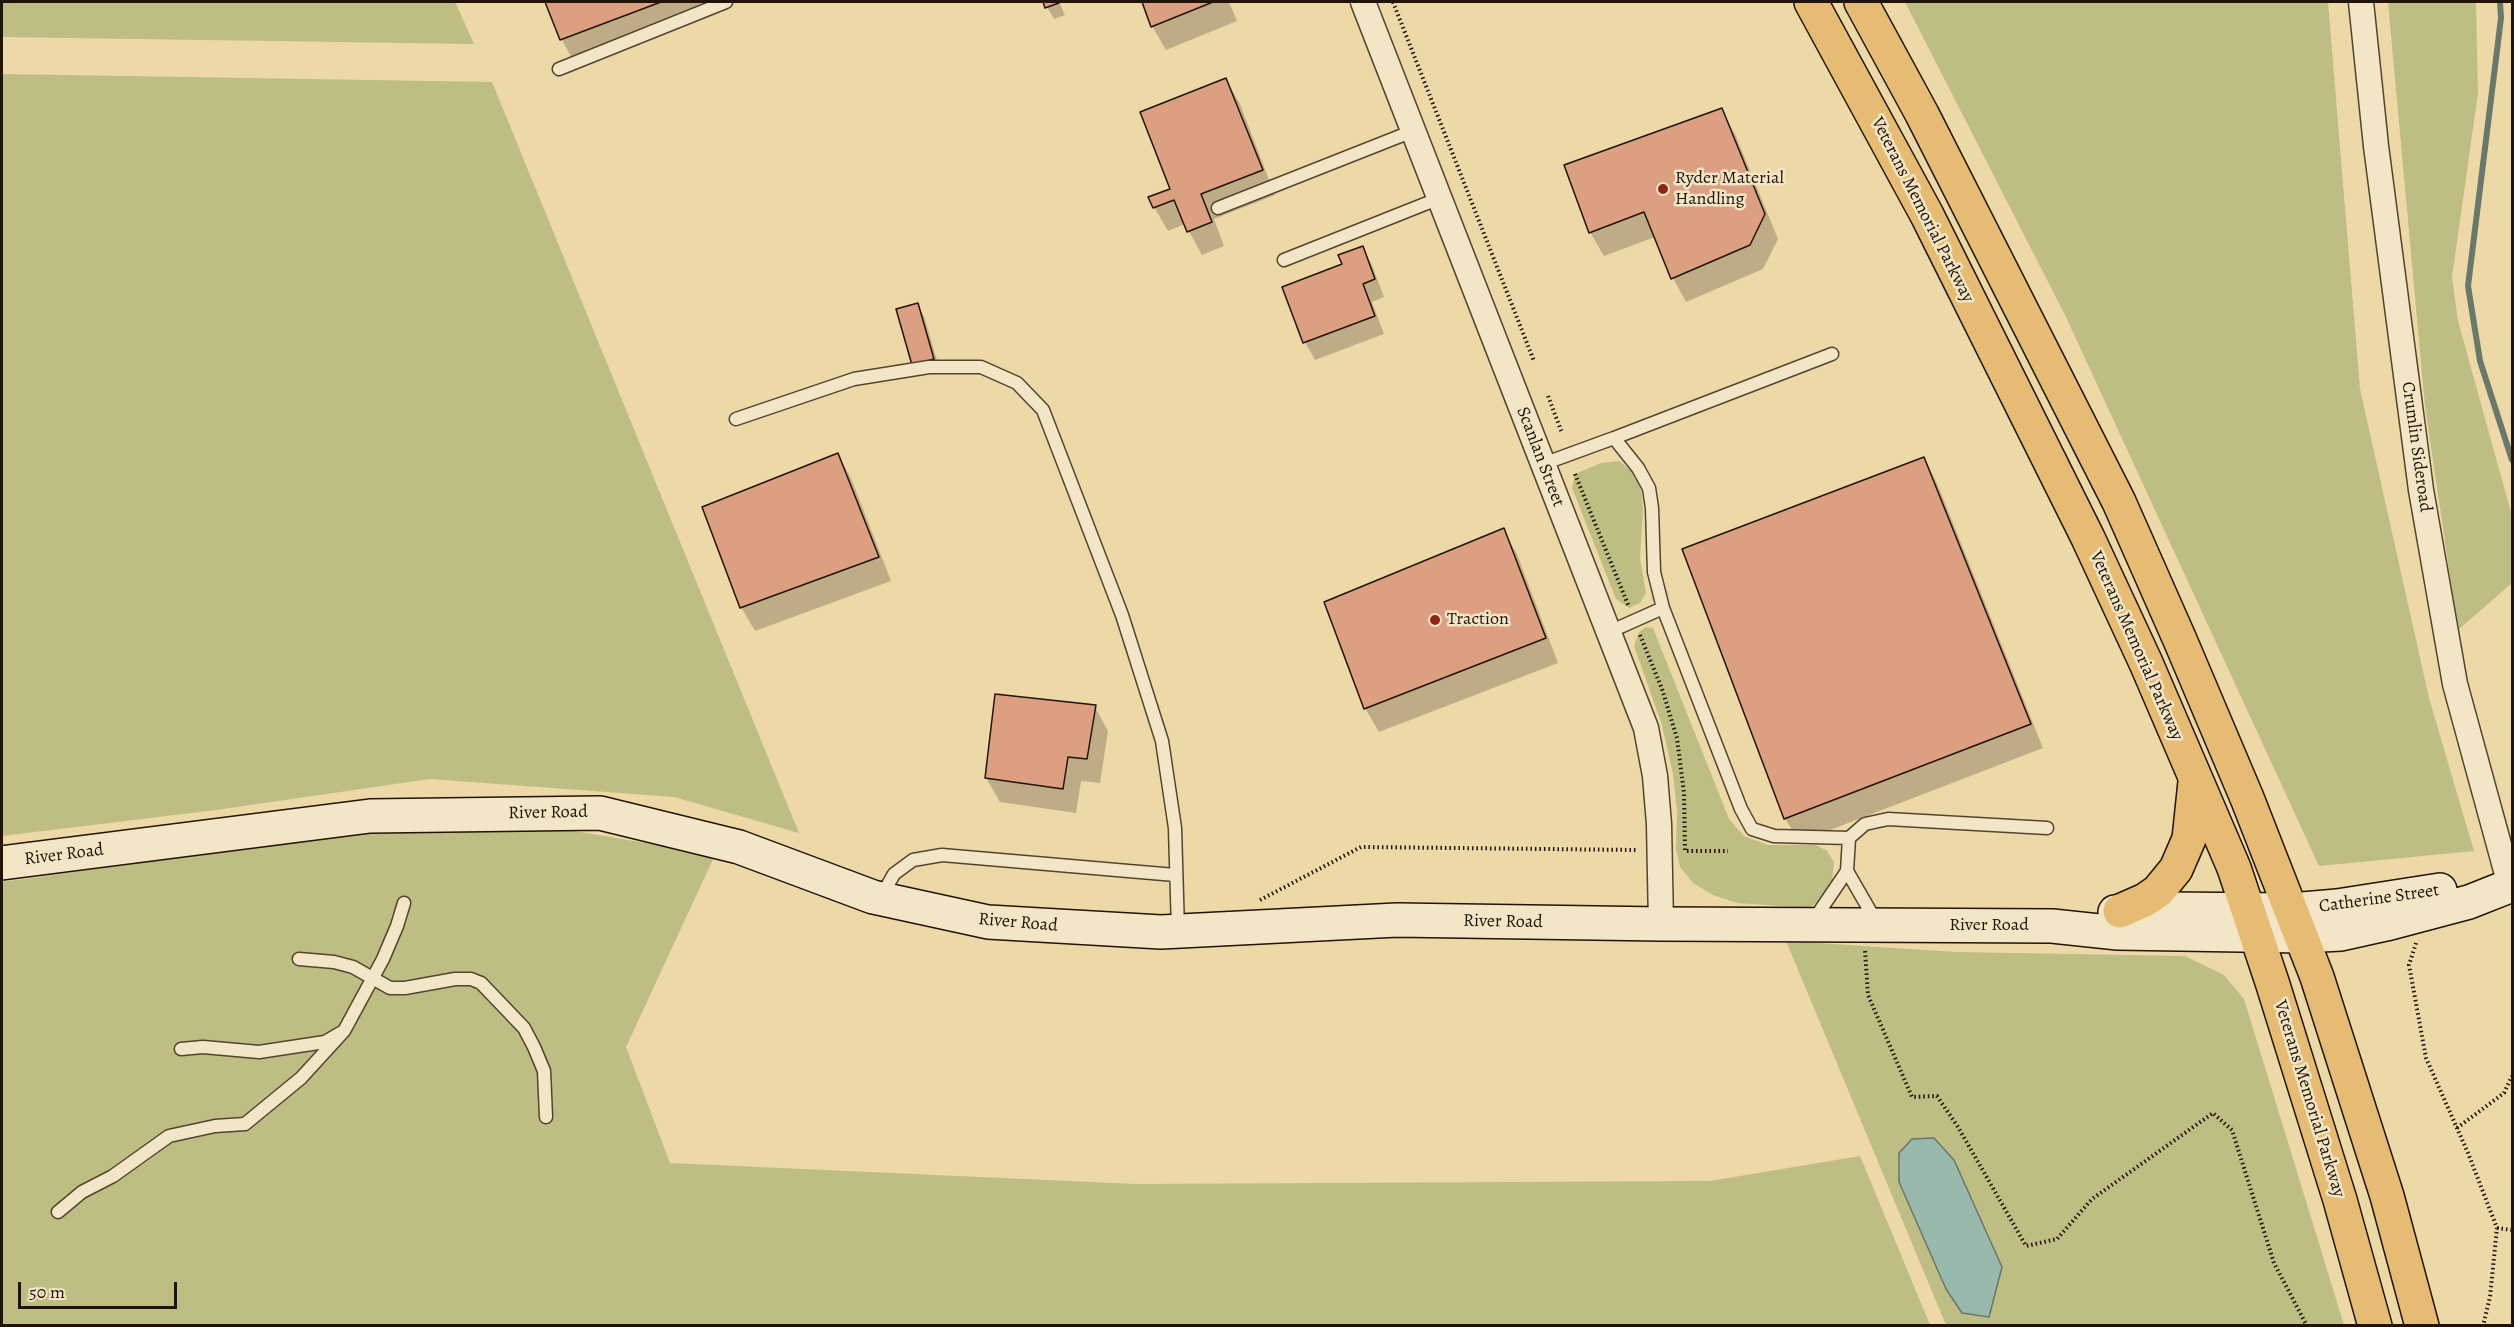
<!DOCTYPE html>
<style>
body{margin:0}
#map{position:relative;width:2514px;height:1327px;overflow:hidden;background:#edd8a8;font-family:Alegreya,serif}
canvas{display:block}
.frame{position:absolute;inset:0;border:3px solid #211307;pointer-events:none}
.scale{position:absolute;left:18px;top:1282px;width:159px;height:27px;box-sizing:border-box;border:3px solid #211307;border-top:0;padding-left:8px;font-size:18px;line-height:21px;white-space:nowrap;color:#211307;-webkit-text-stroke:4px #f3e6c6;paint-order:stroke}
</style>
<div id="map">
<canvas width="2514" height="1327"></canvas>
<div class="frame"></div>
<div class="scale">50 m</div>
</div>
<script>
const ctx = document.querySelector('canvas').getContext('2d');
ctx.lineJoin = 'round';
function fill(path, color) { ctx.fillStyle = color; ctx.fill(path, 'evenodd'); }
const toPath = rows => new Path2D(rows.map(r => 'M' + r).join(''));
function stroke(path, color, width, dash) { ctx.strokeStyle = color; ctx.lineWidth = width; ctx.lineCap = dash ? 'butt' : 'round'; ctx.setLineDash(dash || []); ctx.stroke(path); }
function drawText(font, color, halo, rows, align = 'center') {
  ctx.font = font + ' Alegreya,serif'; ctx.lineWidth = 5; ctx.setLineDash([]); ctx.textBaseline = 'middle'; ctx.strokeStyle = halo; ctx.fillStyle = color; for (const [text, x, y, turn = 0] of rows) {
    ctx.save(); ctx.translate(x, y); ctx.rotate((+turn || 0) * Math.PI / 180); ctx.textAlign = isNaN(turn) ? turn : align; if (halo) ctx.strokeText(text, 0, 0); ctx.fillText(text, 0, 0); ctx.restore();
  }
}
fill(toPath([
 [2,2,455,2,474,44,2,37],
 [1905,2,2328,2,2360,389,2429,698,2474,851,2319,866,2066,317],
 [2388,2,2476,2,2478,93,2452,277,2458,321,2512,516,2512,583,2458,630,2425,406],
 [2,74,492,82,799,833,674,797,430,779,216,810,2,836],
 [1619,461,1635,474,1641,489,1643,509,1640,558,1646,593,1640,603,1629,608,1616,599,1572,488,1575,474,1601,463],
 [1646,627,1653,628,1729,819,1744,836,1768,845,1815,845,1826,850,1834,862,1832,881,1827,891,1811,908,1737,903,1713,895,1693,883,1680,867,1676,849,1677,812,1673,774,1662,725,1634,646,1639,632],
 [551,827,693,851,714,857,626,1047,670,1163,1135,1184,1710,1181,1860,1156,1930,1325,2,1326,2,882,363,832],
 [1786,941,1956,952,2185,956,2224,975,2244,999,2344,1325,1946,1325]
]), '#bdbd84');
const water = toPath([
 [1934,1138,1954,1160,2002,1267,1989,1317,1962,1313,1946,1289,1899,1182,1899,1153,1912,1139,1934,1138]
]);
fill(water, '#9ab9ad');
stroke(water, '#6a776b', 1.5);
fill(toPath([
 [547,2,736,2,575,64,562,40],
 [1044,2,1059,2,1065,15,1054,19],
 [1143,2,1229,2,1237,21,1166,50,1152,26],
 [1226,80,1240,104,1275,195,1214,219,1224,246,1202,255,1185,224,1168,231,1154,207,1172,190],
 [1721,110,1735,134,1778,239,1763,269,1686,302,1673,278,1655,237,1604,256,1590,232],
 [1362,247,1372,265,1384,297,1372,302,1384,334,1315,360,1305,342,1343,265],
 [917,305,924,316,940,371,920,376,913,365],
 [838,455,851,478,891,581,755,631,741,607],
 [1924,459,1937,483,2043,748,1799,842,1785,818],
 [1503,530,1517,554,1558,663,1379,732,1365,708],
 [1095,707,1108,731,1100,783,1081,781,1076,813,1000,802,986,778]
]), '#0003');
stroke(toPath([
 [2500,2,2501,18,2468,286,2480,361,2512,460]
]), '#6a776b', 6);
const building = toPath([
 [545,2,661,2,560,40,545,2],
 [1043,2,1059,2,1059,3,1045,8,1043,2],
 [1142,2,1213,2,1151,27,1142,2],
 [1226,78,1263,170,1201,194,1212,222,1187,232,1174,200,1153,208,1148,197,1170,189,1140,112,1226,78],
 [1722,108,1765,214,1750,245,1671,279,1644,212,1589,233,1564,165,1722,108],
 [1363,246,1375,279,1363,284,1375,316,1303,343,1282,287,1342,264,1338,255,1363,246],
 [918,303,934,359,912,365,896,309,918,303],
 [838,453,879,557,740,608,702,507,838,453],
 [1924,457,2031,724,1784,819,1682,549,1924,457],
 [1504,528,1546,638,1364,709,1324,602,1504,528],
 [995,694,1096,705,1087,759,1068,757,1063,789,985,778,995,694]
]);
fill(building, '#dd9f82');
stroke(building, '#211307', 1.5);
const lane = toPath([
 [559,69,726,2],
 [1218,208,1413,131],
 [1284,260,1440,198],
 [736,419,854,379,929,367,981,367,1017,383,1043,410,1122,615,1162,741,1175,828,1178,930],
 [1614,438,1832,354],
 [1543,464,1614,438,1638,468,1649,488,1652,508,1654,572,1663,608],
 [1609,632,1663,608,1741,809,1752,829,1774,836,1849,838],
 [1847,871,1849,838,1865,824,1888,819,2047,828],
 [881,897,894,874,913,860,942,855,1175,875],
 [1813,921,1847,871,1877,923],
 [299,959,334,962,353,967,390,988,405,988,455,979,471,979,481,983,524,1028,534,1047,544,1071,546,1117],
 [181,1049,203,1047,259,1052,325,1042,344,1031,383,959,397,926,404,903],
 [58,1212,82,1192,113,1176,169,1136,215,1126,245,1124,301,1078,344,1031]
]);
const street = toPath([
 [1363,2,1646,728,1655,776,1659,824,1661,924],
 [2361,2,2376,146,2421,490,2455,684,2510,885]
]);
const secondary = toPath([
 [2,863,370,816,600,813,739,847,873,897,988,922,1161,932,1397,920,1661,924,2052,926,2118,933,2302,936,2341,934,2386,924,2469,902,2512,885],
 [2115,912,2160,909,2291,910,2337,906,2440,890]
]);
const highway = toPath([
 [1811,2,1927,215,2088,538,2146,663,2195,777,2234,868,2273,985,2340,1200,2375,1326],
 [1861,2,1922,114,2119,502,2180,640,2247,798,2317,977,2387,1196,2422,1326],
 [2120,911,2145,900,2158,891,2176,869,2189,839,2195,782]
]);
stroke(lane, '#54442f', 15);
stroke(street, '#54442f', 27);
stroke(secondary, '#211307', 36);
stroke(highway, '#211307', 36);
stroke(toPath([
 [1393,2,1534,361],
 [1548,396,1562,433],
 [1575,474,1629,607],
 [1640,635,1662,689,1677,738,1684,793,1685,851,1728,851],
 [1260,900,1361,847,1637,850],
 [2416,943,2409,965,2426,1058,2468,1153,2497,1228,2490,1297,2483,1326],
 [1865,951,1868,995,1912,1097,1937,1096,1958,1127,2026,1246,2057,1239,2092,1199,2213,1113,2232,1130,2274,1263,2307,1326],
 [2457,1128,2504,1093,2512,1076],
 [2497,1228,2512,1230]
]), '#211307', 4, [1.5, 3]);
stroke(lane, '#f3e6c6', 12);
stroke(street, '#f3e6c6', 24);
stroke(secondary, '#f3e6c6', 33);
stroke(highway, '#e6bc74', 33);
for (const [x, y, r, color] of [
 [1663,189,6,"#8f2418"],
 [1435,620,6,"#8f2418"]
]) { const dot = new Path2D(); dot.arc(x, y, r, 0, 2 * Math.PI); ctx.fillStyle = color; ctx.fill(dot); stroke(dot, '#f3e6c6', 2); }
drawText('18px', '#211307', '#f3e6c6', [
 ["Ryder Material",1675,179],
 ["Handling",1675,200],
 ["Traction",1447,620]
], 'left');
drawText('18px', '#211307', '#f3e6c6', [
 ["Veterans Memorial Parkway",1922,210,63],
 ["Crumlin Sideroad",2416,447,82],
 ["Scanlan Street",1540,457,69],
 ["Veterans Memorial Parkway",2136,646,66],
 ["River Road",548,813,-1],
 ["River Road",64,855,-7],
 ["Catherine Street",2379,899,-8],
 ["River Road",1503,922,1],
 ["River Road",1018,923,5],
 ["River Road",1989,926],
 ["Veterans Memorial Parkway",2309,1099,73]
]);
</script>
